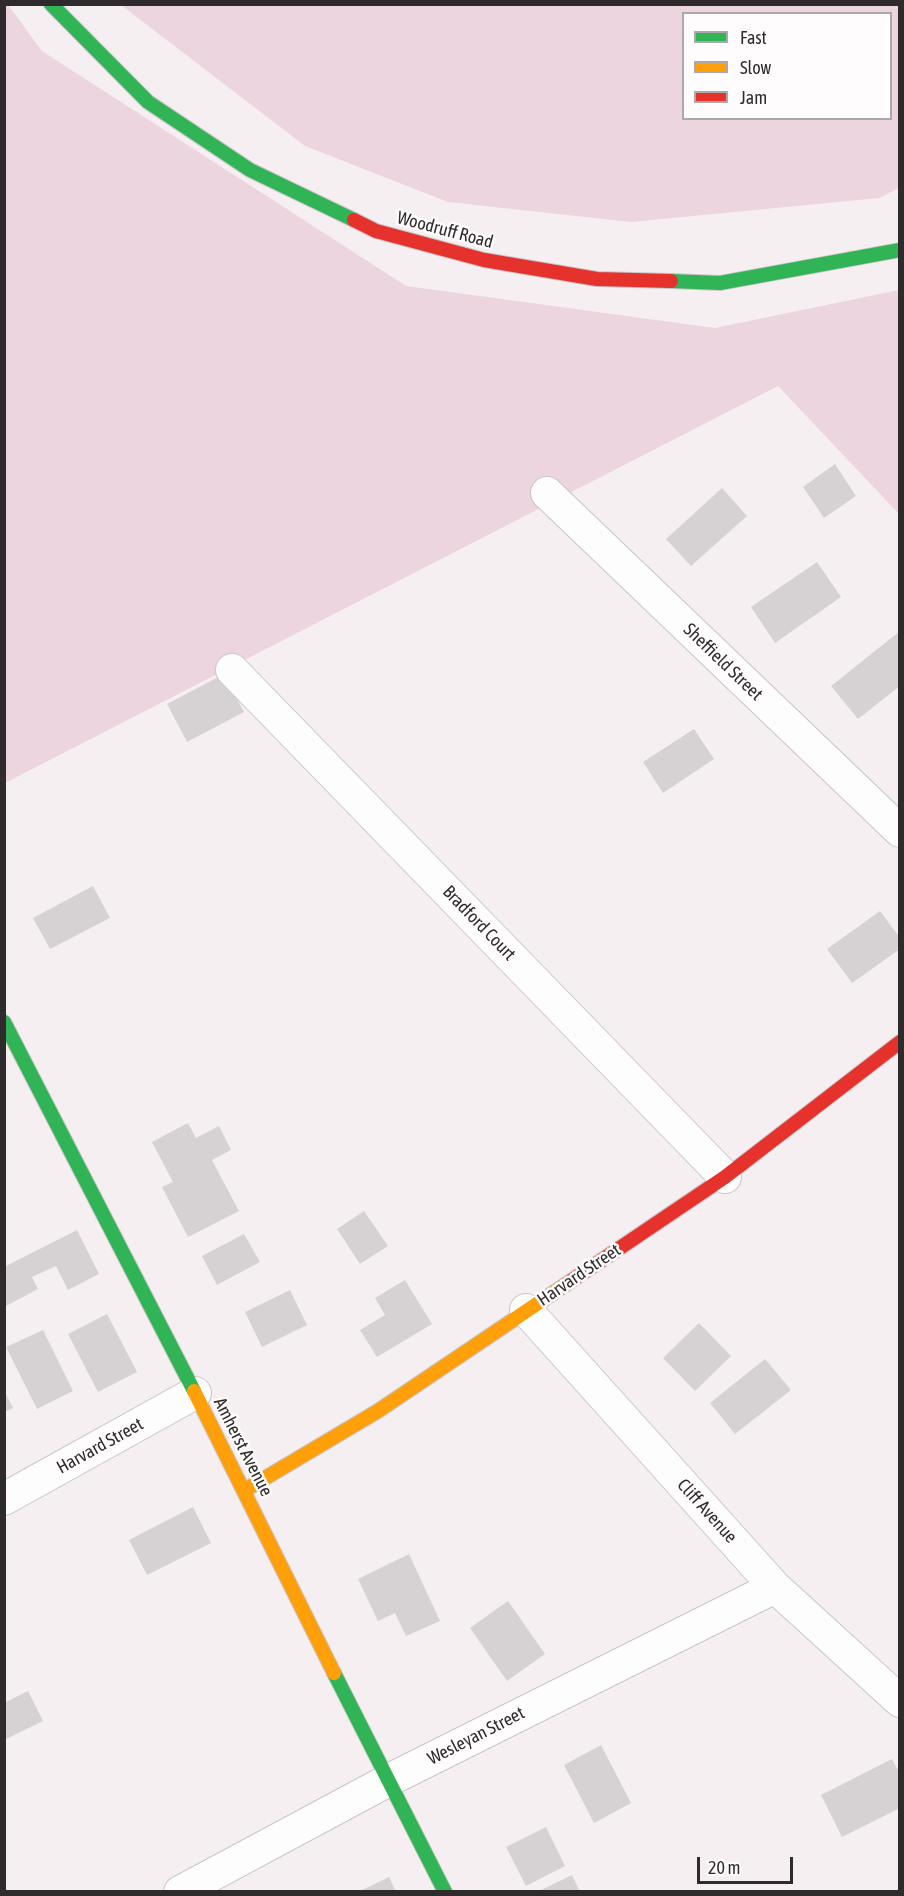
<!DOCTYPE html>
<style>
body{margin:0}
#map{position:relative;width:904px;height:1896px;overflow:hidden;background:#f5eff2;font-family:"Asap Condensed",sans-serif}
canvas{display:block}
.frame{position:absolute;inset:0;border:6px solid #2f2b2c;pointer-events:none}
.legend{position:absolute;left:682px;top:12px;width:210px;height:108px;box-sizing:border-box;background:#fffcfd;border:2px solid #aca8a9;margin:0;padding:8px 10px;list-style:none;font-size:18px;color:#2f2b2c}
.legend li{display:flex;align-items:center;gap:12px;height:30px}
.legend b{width:30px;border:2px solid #aca8a9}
.scale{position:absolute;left:697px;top:1857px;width:96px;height:27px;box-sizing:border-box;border:3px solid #2f2b2c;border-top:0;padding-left:8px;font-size:18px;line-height:21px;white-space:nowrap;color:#2f2b2c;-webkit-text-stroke:4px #fffcfd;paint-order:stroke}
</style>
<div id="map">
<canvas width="904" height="1896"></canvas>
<div class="frame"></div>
<ul class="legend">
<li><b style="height:8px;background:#30b455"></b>Fast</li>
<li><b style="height:8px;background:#ff9f0a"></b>Slow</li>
<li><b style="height:8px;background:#e5322d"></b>Jam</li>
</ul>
<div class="scale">20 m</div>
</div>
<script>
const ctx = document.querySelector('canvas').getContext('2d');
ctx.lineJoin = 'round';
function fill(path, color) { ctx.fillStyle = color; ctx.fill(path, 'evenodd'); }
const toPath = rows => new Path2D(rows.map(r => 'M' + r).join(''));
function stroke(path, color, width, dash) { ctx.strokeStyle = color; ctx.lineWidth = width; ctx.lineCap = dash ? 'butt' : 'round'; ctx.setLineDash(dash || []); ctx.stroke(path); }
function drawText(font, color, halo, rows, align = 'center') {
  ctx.font = font + ' "Asap Condensed",sans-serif'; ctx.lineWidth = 5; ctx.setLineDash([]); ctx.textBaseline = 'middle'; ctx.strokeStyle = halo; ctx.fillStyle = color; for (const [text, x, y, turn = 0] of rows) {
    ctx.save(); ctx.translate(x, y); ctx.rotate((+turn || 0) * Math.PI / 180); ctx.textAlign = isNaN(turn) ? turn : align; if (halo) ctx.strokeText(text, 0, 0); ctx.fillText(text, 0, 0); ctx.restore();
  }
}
fill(toPath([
 [5,5,8,5,42,51,406,286,715,328,899,290,899,514,778,386,5,783],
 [121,5,899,5,899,188,879,198,631,222,448,202,305,146],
 [684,14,890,14,890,118,684,118]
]), '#ecd5de');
fill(toPath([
 [835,464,856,496,824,518,803,487],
 [722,488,747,516,691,566,666,539],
 [817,562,841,597,775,643,751,607],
 [900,631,900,686,858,719,831,686],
 [224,674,244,712,187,742,167,704],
 [694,729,714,759,663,793,643,762],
 [93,886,110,918,50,949,33,918],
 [880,911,900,938,900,949,852,983,827,949],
 [188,1123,196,1138,219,1126,231,1150,212,1160,239,1211,188,1237,162,1187,173,1182,152,1142],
 [364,1211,388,1246,360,1264,337,1229],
 [77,1230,99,1274,68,1290,56,1266,32,1277,38,1289,4,1307,4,1267],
 [244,1234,260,1262,217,1285,202,1256],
 [405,1280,432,1324,377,1357,360,1330,385,1315,375,1298],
 [290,1290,307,1325,262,1347,245,1312],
 [107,1314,137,1372,98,1392,68,1334],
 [699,1323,731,1356,695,1391,663,1358],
 [43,1330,73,1391,37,1409,6,1347],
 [765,1359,791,1390,735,1434,710,1403],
 [4,1390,13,1408,4,1412],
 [193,1507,211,1543,147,1575,129,1540],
 [409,1554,440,1621,406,1636,395,1613,378,1621,358,1579],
 [508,1601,545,1654,507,1681,470,1628],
 [28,1691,43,1721,4,1740,4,1703],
 [601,1745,631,1803,594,1823,564,1765],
 [892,1759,900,1774,900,1808,842,1837,821,1795],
 [546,1827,565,1866,526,1886,506,1847],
 [572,1875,580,1892,537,1892],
 [389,1877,396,1892,358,1892]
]), '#d6d2d4');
const street = toPath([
 [547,493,900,831],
 [232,670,725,1177],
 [526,1310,775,1587,900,1701],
 [4,1499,195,1393],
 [180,1892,387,1781,775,1587]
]);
const fast = toPath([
 [51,4,148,102,250,170,354,220],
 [671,281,720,283,900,250],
 [4,1022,194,1391],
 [334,1673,445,1892]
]);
const slow = toPath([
 [194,1391,334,1673],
 [245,1490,378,1411,568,1283]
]);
const jam = toPath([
 [354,220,376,231,484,260,597,279,671,281],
 [568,1283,725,1177,900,1042]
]);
stroke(street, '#cac5c7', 34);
stroke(fast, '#cac5c7', 16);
stroke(slow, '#cac5c7', 16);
stroke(jam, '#cac5c7', 16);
stroke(street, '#fefdfd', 32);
stroke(fast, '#30b455', 14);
stroke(slow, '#ff9f0a', 14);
stroke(jam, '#e5322d', 14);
drawText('18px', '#2f2b2c', '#fffcfd', [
 ["Woodruff Road",445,230,15],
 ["Sheffield Street",723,662,44],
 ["Bradford Court",479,923,46],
 ["Harvard Street",579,1275,-34],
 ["Harvard Street",100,1446,-29],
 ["Amherst Avenue",243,1447,63],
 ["Cliff Avenue",707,1511,48],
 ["Wesleyan Street",476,1736,-27]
]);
</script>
